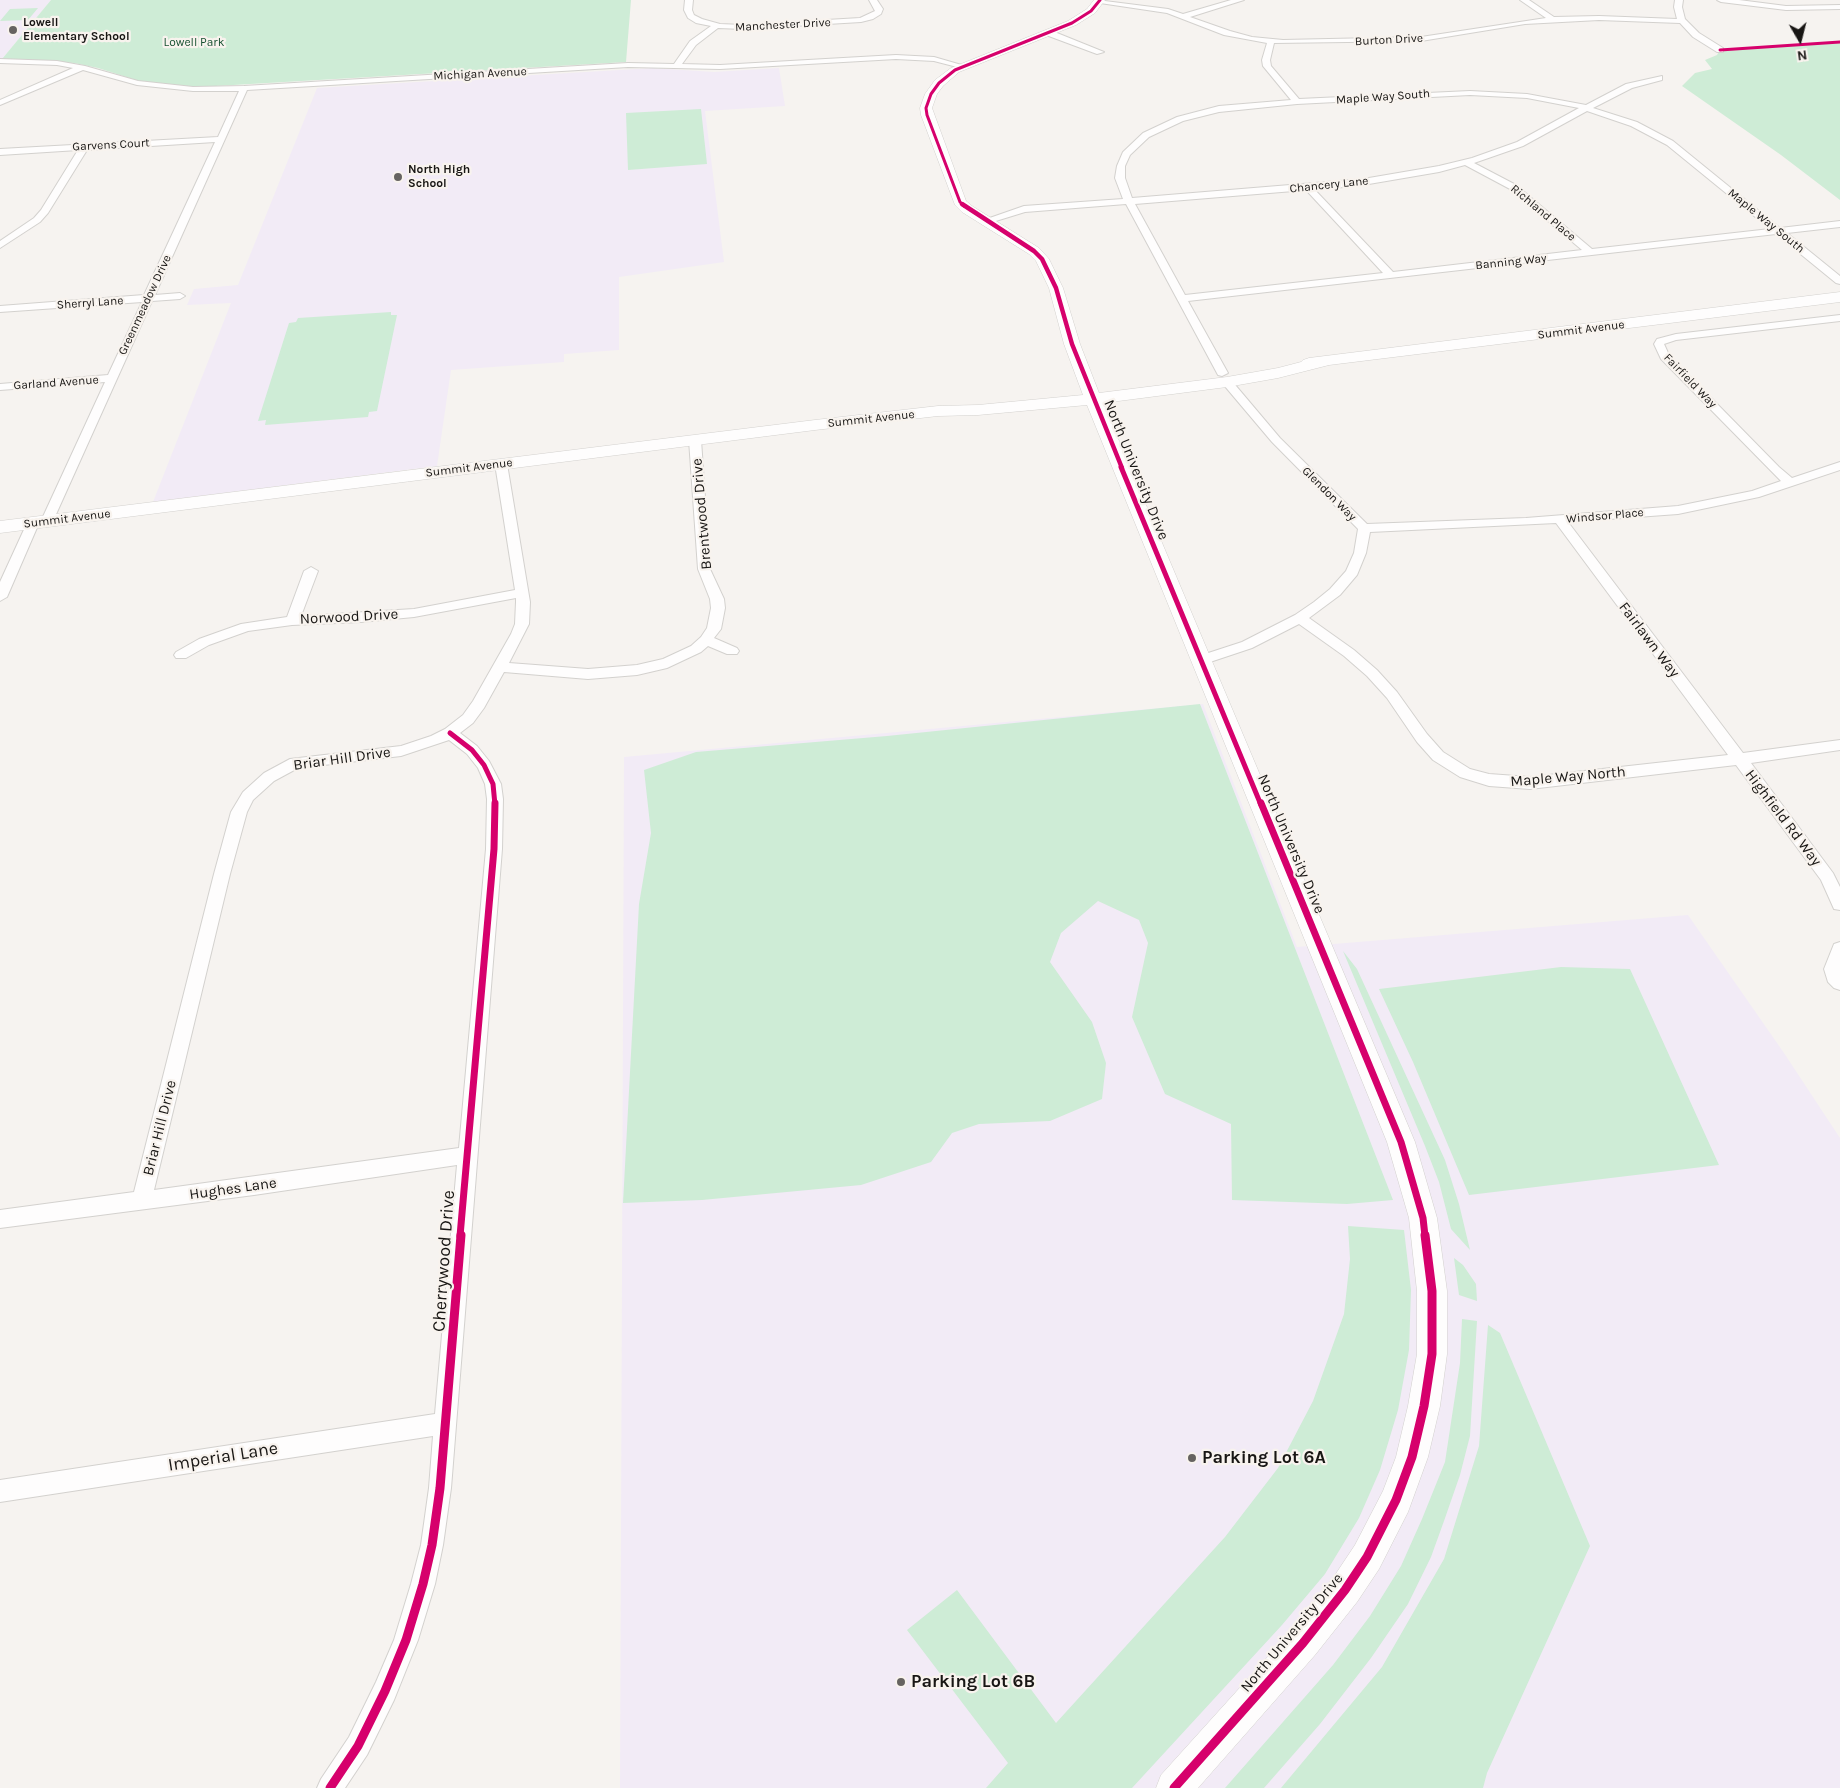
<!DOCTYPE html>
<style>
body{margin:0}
#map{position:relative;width:1840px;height:1788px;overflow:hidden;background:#f6f3f0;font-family:Karla,sans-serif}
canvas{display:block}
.north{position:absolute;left:1775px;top:15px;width:50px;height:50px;-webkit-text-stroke:4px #f8f3ee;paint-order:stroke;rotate:172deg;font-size:14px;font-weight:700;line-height:20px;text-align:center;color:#181614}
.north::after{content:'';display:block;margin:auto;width:18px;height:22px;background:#181614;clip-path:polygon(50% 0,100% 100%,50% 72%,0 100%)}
</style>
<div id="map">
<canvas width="1840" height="1788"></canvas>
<div class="north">N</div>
</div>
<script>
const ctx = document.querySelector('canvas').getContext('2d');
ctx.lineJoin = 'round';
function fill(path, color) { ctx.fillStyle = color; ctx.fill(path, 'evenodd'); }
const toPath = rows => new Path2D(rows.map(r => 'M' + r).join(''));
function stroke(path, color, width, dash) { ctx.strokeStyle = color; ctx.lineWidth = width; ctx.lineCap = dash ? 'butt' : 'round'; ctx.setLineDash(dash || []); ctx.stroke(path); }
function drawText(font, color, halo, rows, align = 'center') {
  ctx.font = font + ' Karla,sans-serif'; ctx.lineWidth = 4.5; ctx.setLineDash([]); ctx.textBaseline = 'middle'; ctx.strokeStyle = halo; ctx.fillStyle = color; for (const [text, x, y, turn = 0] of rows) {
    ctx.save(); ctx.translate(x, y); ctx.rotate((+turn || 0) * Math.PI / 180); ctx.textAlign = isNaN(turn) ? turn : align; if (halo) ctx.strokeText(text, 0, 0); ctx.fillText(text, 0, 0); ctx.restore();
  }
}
fill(toPath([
 [0,0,51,0,2,59,0,59],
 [653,68,714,72,779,68,785,106,705,111,724,262,619,277,619,350,564,354,564,362,451,370,437,466,153,502,231,303,187,305,194,289,238,285,317,88],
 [1203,704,1297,947,1688,915,1784,1053,1840,1138,1840,1788,620,1788,624,757]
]), '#f2ebf6');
fill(toPath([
 [51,0,631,0,626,62,199,87,142,82,98,68,74,63,2,59],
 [38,8,28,20,0,21,10,9],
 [1840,42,1840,200,1781,155,1682,86,1695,73,1712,69,1705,60,1717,55,1720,50],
 [701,109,707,164,628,170,626,113],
 [391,312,391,315,397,315,377,411,369,412,368,417,265,425,266,420,258,421,289,323,296,322,298,318],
 [1200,704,1393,1200,1347,1204,1232,1200,1231,1124,1165,1094,1132,1017,1148,943,1139,920,1098,901,1061,933,1050,962,1092,1022,1106,1063,1102,1099,1050,1121,979,1124,952,1133,931,1162,861,1185,702,1200,623,1203,639,904,651,833,644,770,696,752,887,736],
 [1343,951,1357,969,1445,1160,1459,1204,1470,1250,1451,1229,1439,1182,1425,1146],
 [1561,967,1630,969,1719,1165,1469,1195,1413,1062,1379,989],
 [1348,1226,1404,1230,1411,1290,1409,1350,1398,1410,1380,1470,1359,1518,1325,1574,1282,1625,1132,1788,986,1788,1008,1763,907,1630,957,1590,1056,1723,1225,1537,1278,1468,1313,1401,1344,1314,1350,1259],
 [1454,1258,1463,1265,1476,1284,1477,1301,1459,1295],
 [1462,1319,1477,1321,1470,1436,1460,1475,1444,1521,1431,1557,1408,1604,1371,1658,1320,1724,1264,1788,1225,1788,1333,1665,1370,1616,1401,1566,1422,1519,1445,1462,1460,1363],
 [1488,1325,1500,1333,1590,1546,1487,1773,1483,1788,1281,1788,1382,1667,1444,1559,1479,1446]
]), '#ceecd6');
const street = toPath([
 [685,0,693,0,692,10,694,15,702,19,720,24,743,25,860,18,875,11,869,0,877,0,883,9,881,14,873,19,861,22,743,29,718,28,696,45,682,64,720,65,896,55,934,57,965,66,961,68,934,61,896,59,720,69,628,67,247,90,155,295,180,293,185,296,180,299,152,301,53,521,47,525,43,524,41,521,105,382,0,390,0,384,108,375,142,302,0,312,0,306,144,295,215,142,87,150,48,213,40,222,0,248,0,241,34,218,41,210,78,150,0,155,0,149,218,137,239,91,193,91,137,85,83,70,0,105,0,100,73,68,57,65,0,63,0,59,57,61,85,66,138,81,193,87,244,86,628,63,674,64,690,41,711,26,696,23,688,18,684,10,685,0],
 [1097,0,1168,9,1183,14,1231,0,1244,0,1190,17,1230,31,1252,37,1283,40,1421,37,1546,18,1520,0,1529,0,1554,17,1599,16,1677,19,1674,7,1675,0,1683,0,1682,7,1685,19,1699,33,1723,48,1723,52,1717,52,1693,37,1680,23,1599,20,1525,24,1421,41,1274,43,1270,60,1271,66,1299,99,1470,91,1527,94,1586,105,1626,84,1662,76,1662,80,1632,88,1593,108,1637,122,1673,141,1780,228,1840,221,1840,227,1787,233,1840,276,1840,284,1836,283,1776,234,1188,301,1228,373,1222,376,1218,375,1126,204,1025,212,986,224,981,221,1024,206,1123,199,1115,178,1117,166,1123,152,1143,133,1177,117,1219,106,1291,100,1263,66,1262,60,1267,43,1224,35,1167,13,1100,3,1097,0],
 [1470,95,1527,98,1579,108,1517,142,1472,158,1439,166,1363,179,1132,198,1125,178,1125,166,1130,155,1149,137,1183,121,1219,112,1297,104,1470,95],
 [1587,111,1631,126,1667,145,1770,229,1592,249,1516,185,1474,163,1523,146,1587,111],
 [1465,165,1510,189,1582,250,1393,272,1315,190,1363,185,1439,172,1465,165],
 [1306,190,1383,273,1185,295,1135,204,1306,190],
 [1717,0,1739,0,1786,6,1840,5,1840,9,1786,10,1721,2,1717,0],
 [1046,31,1052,31,1104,52,1097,54,1046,35,1046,31],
 [1840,315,1840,321,1676,340,1664,344,1669,355,1779,467,1792,478,1840,462,1840,470,1759,497,1678,514,1568,522,1743,753,1840,740,1840,750,1751,763,1833,873,1840,887,1840,910,1834,909,1821,880,1736,765,1530,789,1489,786,1460,777,1433,760,1417,742,1387,698,1367,676,1344,656,1299,624,1252,648,1201,665,1196,663,1194,660,1196,657,1242,642,1295,615,1314,602,1330,589,1346,571,1354,553,1358,529,1272,442,1223,384,1221,382,1223,380,1231,380,1280,438,1367,524,1526,518,1678,506,1752,491,1781,481,1661,359,1654,344,1657,339,1676,334,1840,315],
 [1556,523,1728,755,1530,777,1489,774,1470,769,1443,752,1427,734,1397,692,1377,670,1354,650,1309,618,1340,595,1357,575,1366,553,1370,532,1556,523],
 [695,436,701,440,710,569,724,599,725,608,721,629,714,638,737,648,739,651,737,654,727,654,708,646,701,652,667,668,637,675,588,679,504,672,484,708,473,723,460,733,477,746,489,761,501,784,503,799,502,849,451,1488,443,1545,435,1584,418,1640,394,1700,367,1755,345,1788,317,1788,321,1779,349,1737,376,1682,394,1640,411,1584,421,1545,429,1488,433,1436,0,1502,0,1480,435,1414,457,1165,254,1195,0,1228,0,1210,134,1192,214,874,231,812,243,792,264,773,290,759,401,746,431,736,445,729,463,715,473,701,511,634,515,624,516,602,516,598,414,617,361,622,292,625,248,631,209,645,186,658,176,658,174,655,176,652,199,639,241,624,287,617,304,571,311,567,318,571,301,616,414,609,515,590,495,464,501,460,507,464,530,602,529,624,509,663,588,669,637,665,663,659,691,646,701,637,707,628,711,608,710,599,698,569,689,440,695,436],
 [449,740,467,754,478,768,485,784,487,799,486,849,459,1148,154,1190,230,874,247,812,253,800,274,781,298,768,401,756,449,740],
 [33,519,39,523,7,597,0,601,0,582,27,523,33,519],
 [1840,942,1840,990,1834,988,1828,982,1824,969,1834,944,1840,942]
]);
const secondary = toPath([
 [1094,0,1105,0,1095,13,1076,25,959,72,943,86,937,94,932,108,966,201,972,206,1039,248,1049,259,1063,288,1080,344,1099,393,1227,377,1278,368,1301,362,1303,360,1309,358,1840,292,1840,302,1329,365,1278,378,1227,387,1103,403,1415,1142,1437,1218,1447,1291,1447,1354,1440,1406,1428,1457,1408,1512,1379,1569,1357,1602,1315,1655,1198,1788,1156,1788,1161,1775,1291,1631,1333,1578,1355,1545,1383,1491,1396,1457,1408,1406,1417,1354,1417,1291,1409,1218,1387,1142,1087,405,978,415,938,416,815,430,0,533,0,521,815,420,938,406,978,405,1083,395,1064,344,1049,288,1036,261,1029,254,962,212,955,205,921,115,920,108,925,94,935,80,951,68,1068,21,1087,9,1094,0]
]);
stroke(street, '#d3d1ce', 2);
stroke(secondary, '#d3d1ce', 1);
fill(street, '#fefdfd');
fill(secondary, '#fefdfd');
stroke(toPath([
 [1720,50,1840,42],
 [964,206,960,202,927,115,926,108,931,94,939,83,955,70,1072,23,1091,11,1100,0]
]), '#d6006c', 3);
stroke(toPath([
 [962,204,1034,251,1042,259,1056,288,1072,344,1122,468]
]), '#d6006c', 4.5);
stroke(toPath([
 [1121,467,1261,805],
 [450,733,472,750,484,765,493,784,495,805]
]), '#d6006c', 5);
stroke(toPath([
 [1261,803,1401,1142,1423,1218,1425,1236],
 [460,1236,494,849,495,803]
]), '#d6006c', 7);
stroke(toPath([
 [330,1788,358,1746,385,1691,406,1640,423,1584,432,1545,440,1488,461,1235],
 [1174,1788,1303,1643,1345,1590,1367,1557,1396,1500,1412,1457,1424,1406,1432,1354,1432,1291,1425,1235]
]), '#d6006c', 9);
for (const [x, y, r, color] of [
 [13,30,5,"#666361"],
 [398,177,5,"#666361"],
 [1192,1458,5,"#666361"],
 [901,1682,5,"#666361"]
]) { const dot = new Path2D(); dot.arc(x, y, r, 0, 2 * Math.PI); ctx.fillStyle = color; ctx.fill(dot); stroke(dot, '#f8f3ee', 2); }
drawText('bold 12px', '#181614', '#f8f3ee', [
 ["Lowell",23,23],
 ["Elementary School",23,37],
 ["North High",408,170],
 ["School",408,184]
], 'left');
drawText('12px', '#181614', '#f8f3ee', [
 ["Manchester Drive",783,25,-3],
 ["Burton Drive",1389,40,-3],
 ["Michigan Avenue",480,74,-3],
 ["Maple Way South",1383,97,-4],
 ["Garvens Court",111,145,-3],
 ["Chancery Lane",1329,185,-6],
 ["Richland Place",1543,213,40],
 ["Maple Way South",1766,221,39],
 ["Banning Way",1511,262,-6],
 ["Sherryl Lane",90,303,-4],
 ["Greenmeadow Drive",145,305,-65],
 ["Summit Avenue",1581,330,-7],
 ["Fairfield Way",1690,381,46],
 ["Garland Avenue",56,383,-4],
 ["Summit Avenue",871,419,-6],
 ["Summit Avenue",469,468,-7],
 ["Glendon Way",1329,494,45],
 ["Windsor Place",1605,516,-5],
 ["Summit Avenue",67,519,-7]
]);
drawText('12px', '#175131', '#f8f3ee', [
 ["Lowell Park",194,43]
]);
drawText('15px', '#181614', '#f8f3ee', [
 ["North University Drive",1136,470,68],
 ["Brentwood Drive",702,514,-95],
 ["Norwood Drive",349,617,-3],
 ["Fairlawn Way",1649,640,53],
 ["Briar Hill Drive",342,759,-8],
 ["Maple Way North",1568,777,-5],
 ["Highfield Rd Way",1783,818,53],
 ["North University Drive",1291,844,67],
 ["Briar Hill Drive",160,1128,-76],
 ["Hughes Lane",233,1189,-8],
 ["North University Drive",1292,1633,-50]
]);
drawText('18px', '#181614', '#f8f3ee', [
 ["Cherrywood Drive",444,1261,-86],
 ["Imperial Lane",223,1457,-9]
]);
drawText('bold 18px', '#181614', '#f8f3ee', [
 ["Parking Lot 6A",1202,1458],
 ["Parking Lot 6B",911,1682]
], 'left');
</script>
